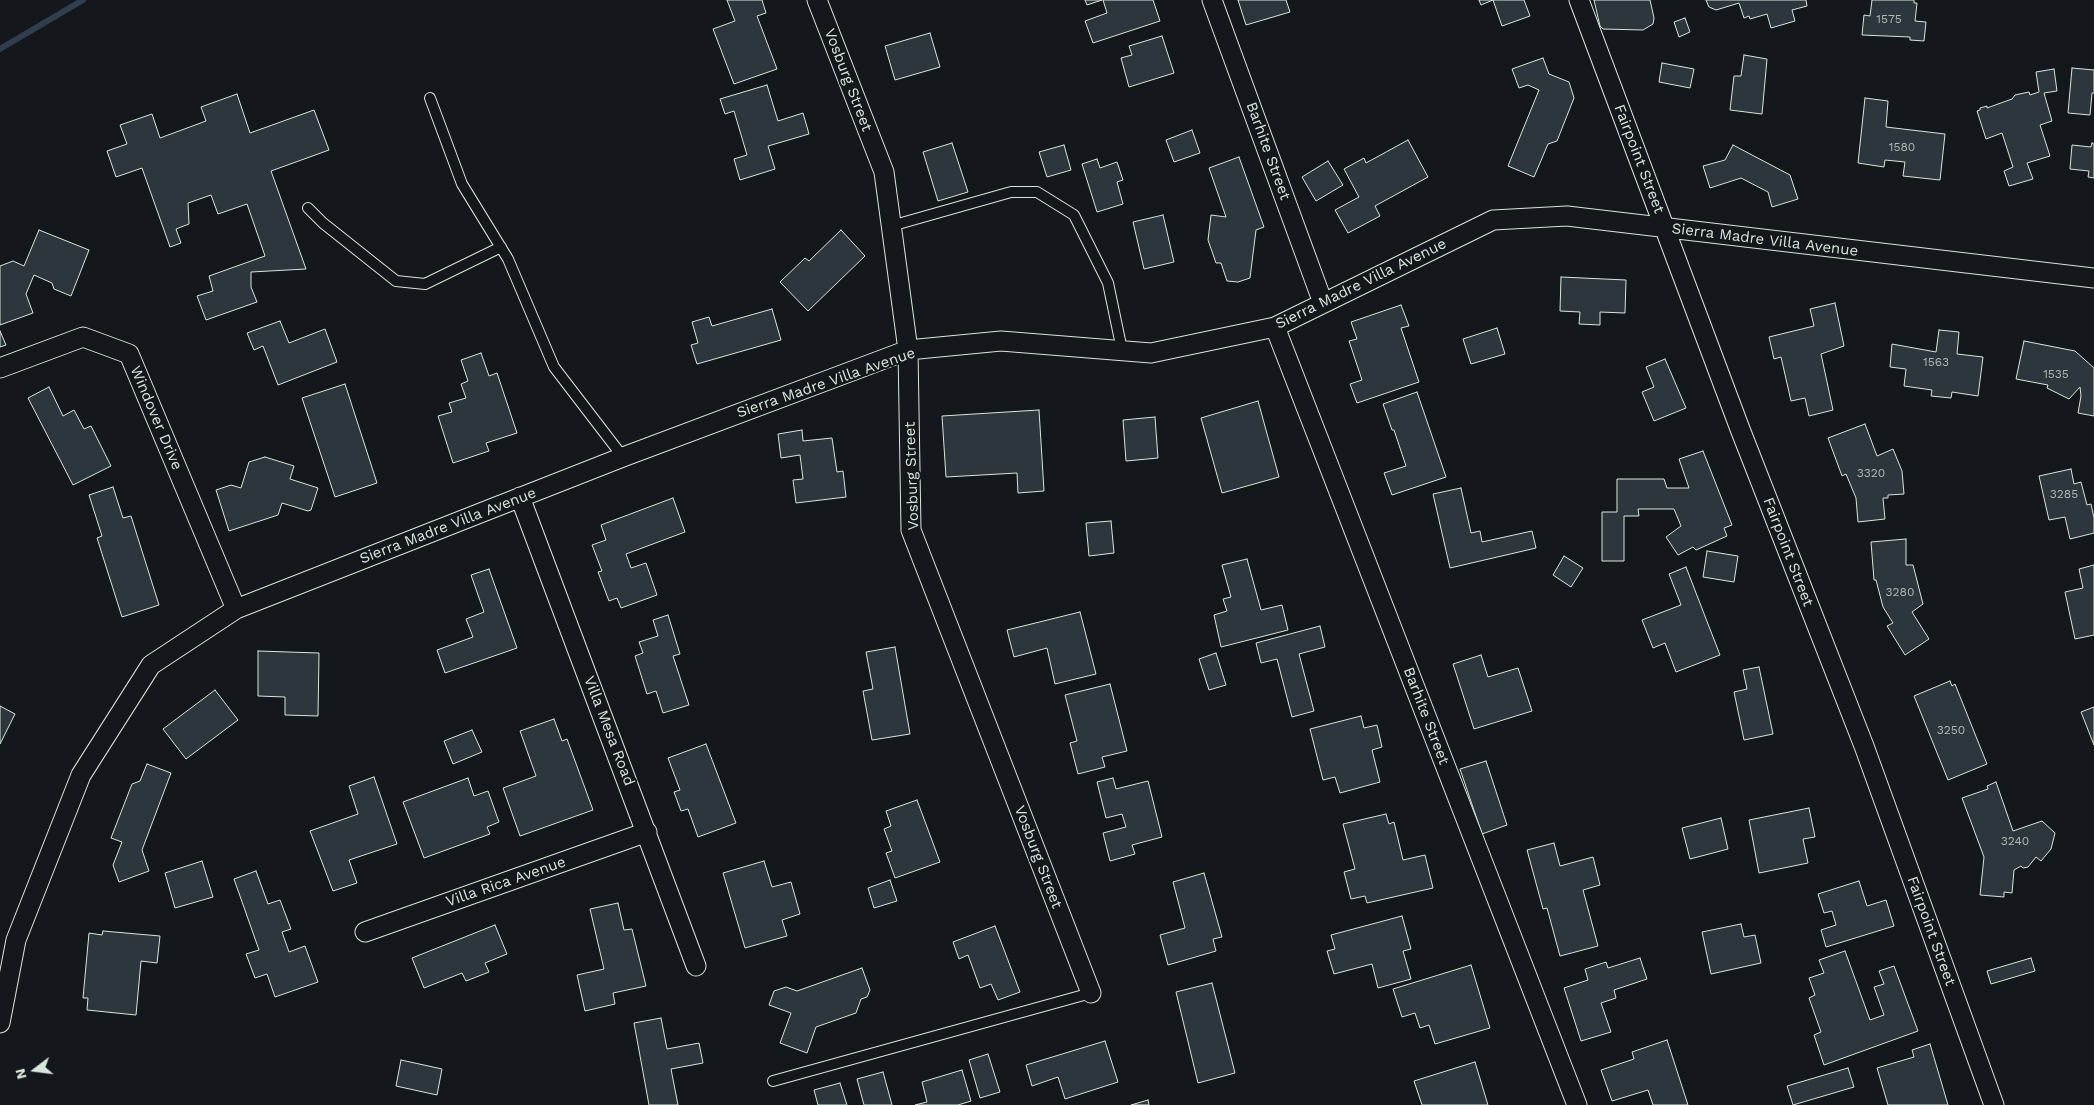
<!DOCTYPE html>
<style>
body{margin:0}
#map{position:relative;width:2094px;height:1105px;overflow:hidden;background:#14181c;font-family:"Work Sans",sans-serif}
canvas{display:block}
.north{position:absolute;left:10px;top:1045px;width:50px;height:50px;-webkit-text-stroke:4px #14181c;paint-order:stroke;rotate:255deg;font-size:14px;font-weight:700;line-height:20px;text-align:center;color:#d8e6dc}
.north::after{content:'';display:block;margin:auto;width:18px;height:22px;background:#d8e6dc;clip-path:polygon(50% 0,100% 100%,50% 72%,0 100%)}
</style>
<div id="map">
<canvas width="2094" height="1105"></canvas>
<div class="north">N</div>
</div>
<script>
const ctx = document.querySelector('canvas').getContext('2d');
ctx.lineJoin = 'round';
const toPath = rows => new Path2D(rows.map(r => 'M' + r).join(''));
function stroke(path, color, width, dash) { ctx.strokeStyle = color; ctx.lineWidth = width; ctx.lineCap = dash ? 'butt' : 'round'; ctx.setLineDash(dash || []); ctx.stroke(path); }
function fill(path, color) { ctx.fillStyle = color; ctx.fill(path, 'evenodd'); }
function drawText(font, color, halo, rows, align = 'center') {
  ctx.font = font + ' "Work Sans",sans-serif'; ctx.lineWidth = 4; ctx.setLineDash([]); ctx.textBaseline = 'middle'; ctx.strokeStyle = halo; ctx.fillStyle = color; for (const [text, x, y, turn = 0] of rows) {
    ctx.save(); ctx.translate(x, y); ctx.rotate((+turn || 0) * Math.PI / 180); ctx.textAlign = isNaN(turn) ? turn : align; if (halo) ctx.strokeText(text, 0, 0); ctx.fillText(text, 0, 0); ctx.restore();
  }
}
stroke(toPath([
 [0,49,83,0]
]), '#2f3f4d', 6);
const building = toPath([
 [727,0,762,0,766,13,757,16,777,69,734,84,713,29,735,21,727,0],
 [1085,0,1102,0,1087,5,1085,0],
 [1103,0,1153,0,1160,21,1093,43,1085,21,1107,13,1103,0],
 [1238,0,1286,0,1290,12,1246,25,1238,0],
 [1479,0,1524,0,1530,16,1502,26,1493,0,1481,5,1479,0],
 [1594,0,1650,0,1654,18,1653,24,1643,30,1603,29,1600,26,1594,0],
 [1706,0,1806,0,1807,6,1792,10,1795,21,1771,28,1767,14,1750,19,1749,16,1744,18,1739,3,1716,10,1709,7,1706,0],
 [1872,0,1914,0,1914,3,1917,3,1915,21,1926,22,1924,41,1910,40,1910,37,1862,35,1864,15,1870,16,1872,0],
 [1685,18,1690,32,1679,37,1674,22,1685,18],
 [930,33,940,67,895,80,885,46,930,33],
 [1162,36,1174,73,1129,87,1121,58,1132,55,1129,46,1162,36],
 [1744,55,1767,59,1762,114,1730,110,1734,76,1741,76,1744,55],
 [1543,58,1549,74,1569,82,1574,98,1557,141,1548,144,1534,177,1508,166,1539,90,1528,85,1519,88,1512,69,1543,58],
 [1662,63,1694,69,1690,88,1659,82,1662,63],
 [2072,68,2094,70,2094,93,2092,93,2090,115,2068,113,2072,68],
 [2054,69,2057,91,2044,93,2052,121,2040,125,2050,156,2027,163,2033,179,2009,186,2004,171,2013,167,2002,133,1986,139,1977,111,1980,110,1980,108,1987,106,1987,108,2012,99,2015,95,2029,92,2030,95,2039,92,2036,72,2054,69],
 [767,85,778,121,803,113,809,134,768,146,775,169,740,180,734,159,747,155,734,111,725,114,720,99,767,85],
 [237,94,250,133,314,110,329,150,271,171,306,269,251,272,251,287,257,302,206,320,197,296,213,291,209,276,265,256,247,204,218,214,211,195,188,203,189,224,176,229,181,243,170,247,142,168,116,177,107,151,127,144,120,125,152,114,160,138,206,121,201,107,237,94],
 [1865,98,1888,101,1886,127,1945,134,1940,180,1903,176,1905,162,1885,160,1884,167,1858,163,1865,98],
 [1192,130,1200,153,1174,162,1166,140,1192,130],
 [1408,140,1428,177,1375,206,1380,216,1348,233,1335,210,1359,197,1344,169,1364,158,1366,163,1408,140],
 [952,143,968,192,938,201,923,152,952,143],
 [2092,143,2094,144,2094,178,2088,177,2089,171,2070,169,2072,145,2091,147,2092,143],
 [1064,145,1071,170,1047,177,1039,152,1064,145],
 [1733,145,1790,175,1798,199,1772,207,1768,192,1741,178,1710,188,1703,166,1725,160,1733,145],
 [1239,157,1264,227,1256,230,1250,278,1238,282,1227,281,1221,263,1216,263,1208,240,1211,215,1226,217,1209,168,1239,157],
 [1097,159,1100,168,1117,162,1123,180,1117,182,1123,204,1097,212,1082,164,1097,159],
 [1328,161,1343,185,1316,201,1302,177,1328,161],
 [1163,215,1174,262,1144,269,1133,222,1163,215],
 [39,230,89,250,71,296,54,289,52,283,34,275,26,294,33,313,0,325,0,266,13,261,24,266,39,230],
 [841,230,865,256,808,311,780,282,805,258,809,261,841,230],
 [1561,277,1626,280,1625,313,1600,312,1600,325,1579,324,1580,312,1560,311,1561,277],
 [1835,303,1844,346,1821,354,1833,410,1809,416,1805,398,1791,401,1781,357,1774,359,1769,337,1814,326,1810,309,1835,303],
 [1401,305,1409,326,1401,328,1419,382,1357,403,1350,384,1362,380,1349,341,1357,339,1351,322,1401,305],
 [772,309,781,340,697,364,691,345,698,343,692,322,709,317,712,326,772,309],
 [280,321,289,343,325,329,337,362,278,385,263,346,254,350,247,333,280,321],
 [1497,328,1505,354,1471,364,1463,339,1497,328],
 [1939,330,1959,332,1957,354,1983,357,1978,396,1952,392,1951,398,1931,396,1932,390,1904,386,1906,369,1890,367,1892,344,1936,352,1939,330],
 [0,331,6,345,0,347,0,331],
 [2024,341,2075,351,2094,368,2094,416,2078,413,2081,396,2080,387,2069,399,2047,388,2048,385,2016,379,2024,341],
 [481,353,489,376,497,373,517,433,486,443,489,451,453,463,438,416,452,412,449,403,466,398,461,384,468,381,461,360,481,353],
 [1665,359,1686,408,1654,421,1642,392,1654,387,1646,367,1665,359],
 [345,384,377,483,335,497,302,398,345,384],
 [49,387,63,416,74,410,84,429,91,426,111,466,73,485,28,398,49,387],
 [1417,392,1446,477,1392,495,1384,473,1406,466,1394,430,1392,430,1383,404,1417,392],
 [1258,401,1279,477,1222,493,1201,418,1258,401],
 [1039,410,1044,491,1018,493,1017,473,946,477,942,416,1039,410],
 [1155,417,1158,458,1126,461,1123,420,1155,417],
 [1865,424,1877,456,1893,449,1902,471,1904,494,1888,495,1888,498,1883,498,1885,519,1858,522,1856,498,1846,474,1842,476,1828,438,1865,424],
 [802,430,803,441,832,438,837,472,843,471,846,497,796,503,793,480,803,479,800,455,781,458,778,434,802,430],
 [1703,451,1732,525,1724,528,1727,536,1696,550,1693,547,1678,555,1666,537,1681,526,1674,509,1638,509,1639,516,1624,516,1624,561,1602,561,1602,512,1617,512,1617,479,1664,479,1667,488,1689,488,1679,459,1703,451],
 [265,457,294,466,290,479,318,488,311,510,308,511,282,503,278,515,229,531,216,490,231,485,241,488,249,462,265,457],
 [2071,469,2074,484,2081,482,2087,505,2091,504,2094,518,2094,533,2070,539,2065,517,2049,520,2039,476,2071,469],
 [113,487,123,518,131,516,159,605,122,617,97,538,102,536,89,495,113,487],
 [1461,488,1471,533,1480,531,1482,542,1532,531,1536,548,1450,568,1433,494,1461,488],
 [673,498,685,532,626,554,631,568,646,563,657,595,621,608,617,598,609,601,598,572,602,571,592,545,606,540,601,525,673,498],
 [1111,521,1114,553,1089,556,1086,523,1111,521],
 [1906,539,1906,565,1913,565,1923,604,1912,612,1929,639,1905,655,1887,626,1893,623,1883,607,1876,580,1874,580,1871,542,1906,539],
 [1707,551,1738,556,1734,582,1703,577,1707,551],
 [1564,556,1583,568,1571,587,1553,575,1564,556],
 [1247,559,1261,610,1282,605,1288,630,1221,647,1214,615,1227,611,1223,599,1231,597,1222,565,1247,559],
 [2094,565,2094,635,2075,639,2065,592,2083,588,2079,569,2094,565],
 [1686,567,1720,655,1676,672,1665,643,1653,648,1642,620,1681,605,1669,574,1686,567],
 [489,569,517,648,445,673,437,650,473,637,466,619,484,612,471,575,489,569],
 [1080,612,1096,674,1055,684,1047,648,1014,657,1007,630,1080,612],
 [668,615,680,654,673,656,689,705,663,713,656,691,647,694,635,656,643,653,639,642,658,636,653,620,668,615],
 [1320,626,1325,647,1299,654,1314,711,1292,717,1277,659,1261,663,1256,643,1320,626],
 [895,647,910,734,872,740,863,691,873,689,866,652,895,647],
 [258,651,319,653,318,716,285,715,285,697,258,696,258,651],
 [1216,653,1226,685,1209,690,1199,659,1216,653],
 [1481,655,1488,677,1518,668,1532,711,1474,729,1453,664,1481,655],
 [1759,667,1773,734,1744,740,1734,692,1747,689,1743,670,1759,667],
 [1950,681,1952,686,1955,684,1987,764,1948,780,1914,696,1950,681],
 [1110,684,1127,751,1102,757,1105,767,1078,774,1070,743,1077,741,1065,695,1110,684],
 [215,690,238,720,186,759,163,729,215,690],
 [0,706,15,714,0,744,0,706],
 [2094,707,2094,745,2081,712,2094,707],
 [1361,716,1364,728,1377,725,1382,747,1372,750,1380,782,1340,793,1335,777,1323,780,1310,729,1361,716],
 [554,719,562,741,567,739,593,810,520,836,503,788,536,776,520,731,554,719],
 [472,730,482,752,453,764,444,741,472,730],
 [706,744,736,823,698,837,688,809,681,811,674,792,680,790,668,758,706,744],
 [1486,761,1507,825,1482,834,1460,769,1486,761],
 [147,764,171,773,142,850,149,871,119,882,113,865,122,842,111,838,132,784,140,781,147,764],
 [374,777,397,844,349,860,357,883,333,891,310,831,358,814,349,786,374,777],
 [468,778,474,796,488,791,499,822,487,827,490,834,424,858,403,802,468,778],
 [1113,778,1116,789,1148,781,1162,837,1132,845,1135,854,1110,861,1103,833,1126,827,1122,814,1106,818,1097,782,1113,778],
 [1996,782,2013,831,2042,821,2055,833,2051,849,2041,861,2036,857,2028,867,2023,868,2021,866,2014,870,2012,893,2004,892,2004,897,1980,895,1984,857,1962,798,1988,789,1987,786,1996,782],
 [917,800,940,862,895,878,886,853,892,851,884,829,891,826,886,811,917,800],
 [1809,808,1815,837,1803,839,1808,863,1759,873,1749,820,1809,808],
 [1386,814,1389,824,1394,822,1403,860,1425,855,1433,888,1367,903,1365,896,1351,899,1344,872,1355,869,1343,824,1386,814],
 [1721,818,1728,849,1690,859,1682,828,1721,818],
 [1554,843,1560,866,1593,857,1600,885,1583,890,1598,946,1560,956,1547,908,1543,909,1527,850,1554,843],
 [202,861,213,897,175,908,165,873,202,861],
 [764,861,772,887,791,882,800,914,782,920,787,936,745,948,723,873,764,861],
 [256,871,268,904,280,900,291,929,282,932,289,952,305,946,318,982,275,997,267,974,255,978,246,954,259,950,234,879,256,871],
 [1204,873,1222,937,1213,939,1216,951,1168,965,1160,935,1185,928,1173,882,1204,873],
 [890,880,897,901,874,908,868,888,890,880],
 [1859,881,1867,906,1886,900,1894,926,1826,947,1821,930,1836,925,1832,911,1824,913,1818,894,1859,881],
 [618,903,624,930,632,929,646,986,613,993,615,1004,585,1011,577,975,604,969,590,909,618,903],
 [1402,916,1411,949,1403,951,1411,979,1378,988,1372,964,1334,974,1327,951,1335,949,1331,935,1402,916],
 [1741,924,1744,937,1755,935,1761,963,1711,974,1702,932,1741,924],
 [495,925,507,954,485,963,489,972,466,981,462,973,424,988,412,958,495,925],
 [995,926,1020,992,998,1000,991,984,980,988,968,955,959,959,953,942,995,926],
 [103,931,160,936,157,963,141,961,136,1015,87,1010,88,998,83,998,89,933,102,935,103,931],
 [1845,951,1870,1020,1884,1015,1874,987,1884,984,1879,971,1894,966,1918,1031,1824,1065,1814,1035,1821,1032,1809,998,1815,995,1809,978,1824,973,1819,960,1845,951],
 [1640,958,1647,979,1614,990,1616,998,1601,1003,1611,1032,1581,1041,1564,988,1588,980,1585,969,1606,962,1608,968,1640,958],
 [2031,958,2035,971,1991,984,1987,971,2031,958],
 [1471,965,1490,1028,1435,1044,1429,1025,1420,1028,1415,1013,1402,1017,1393,989,1471,965],
 [862,968,870,990,867,997,861,999,856,1013,816,1027,807,1053,780,1043,791,1013,769,1005,774,991,786,987,797,991,862,968],
 [1212,983,1235,1073,1198,1083,1176,992,1212,983],
 [661,1018,667,1049,699,1043,703,1063,671,1069,678,1105,649,1105,634,1023,661,1018],
 [1667,1040,1688,1105,1653,1105,1648,1090,1612,1101,1601,1070,1634,1059,1632,1052,1667,1040],
 [1105,1041,1118,1082,1065,1099,1058,1077,1032,1086,1026,1065,1105,1041],
 [1930,1044,1948,1105,1888,1105,1877,1068,1914,1057,1912,1050,1930,1044],
 [988,1054,1000,1092,980,1098,969,1060,988,1054],
 [401,1060,442,1069,437,1095,396,1086,401,1060],
 [1475,1062,1488,1105,1422,1105,1414,1081,1475,1062],
 [1848,1068,1854,1087,1793,1105,1787,1086,1848,1068],
 [962,1070,971,1101,958,1105,915,1105,927,1102,922,1082,962,1070],
 [883,1072,892,1105,864,1105,857,1079,883,1072],
 [840,1083,847,1105,818,1105,814,1090,840,1083],
 [1148,1100,1149,1105,1131,1105,1148,1100]
]);
fill(building, '#2c363c');
stroke(building, '#d8e6dc', 1);
const service = toPath([
 [430,98,462,184,508,259,554,367,623,457],
 [308,208,323,223,396,281,425,284,501,247],
 [891,226,1011,192,1037,192,1074,215,1108,283,1122,350],
 [773,1081,1091,993]
]);
const minor = toPath([
 [817,0,884,172,908,350,911,530,1091,993],
 [1212,0,1323,303],
 [1579,0,1740,429,1864,746,1994,1105],
 [1275,327,1577,1105],
 [0,368,83,337,129,354,236,609],
 [520,497,696,966],
 [365,932,647,832],
 [0,1023,16,940,81,775,151,665,236,609,623,457,908,350,1001,341,1151,353,1275,327,1493,220,1567,216,2094,278]
]);
stroke(service, '#d8e6dc', 12);
stroke(minor, '#d8e6dc', 21);
stroke(service, '#14181c', 10);
stroke(minor, '#14181c', 19);
drawText('12px', '#adbab4', null, [
 ["1575",1889,19],
 ["1580",1902,147],
 ["1563",1936,362],
 ["1535",2056,374],
 ["3320",1871,473],
 ["3285",2064,494],
 ["3280",1900,592],
 ["3250",1951,730],
 ["3240",2015,841]
]);
drawText('15px', '#d8e6dc', '#14181c', [
 ["Vosburg Street",848,80,69],
 ["Barhite Street",1268,151,70],
 ["Fairpoint Street",1639,159,69],
 ["Sierra Madre Villa Avenue",1765,240,7],
 ["Sierra Madre Villa Avenue",1361,284,-26],
 ["Sierra Madre Villa Avenue",826,383,-19],
 ["Windover Drive",156,418,67],
 ["Vosburg Street",912,476,-92],
 ["Sierra Madre Villa Avenue",448,526,-21],
 ["Fairpoint Street",1788,552,69],
 ["Barhite Street",1426,716,69],
 ["Villa Mesa Road",609,731,69],
 ["Vosburg Street",1038,857,69],
 ["Villa Rica Avenue",506,882,-19],
 ["Fairpoint Street",1931,931,70]
]);
</script>
